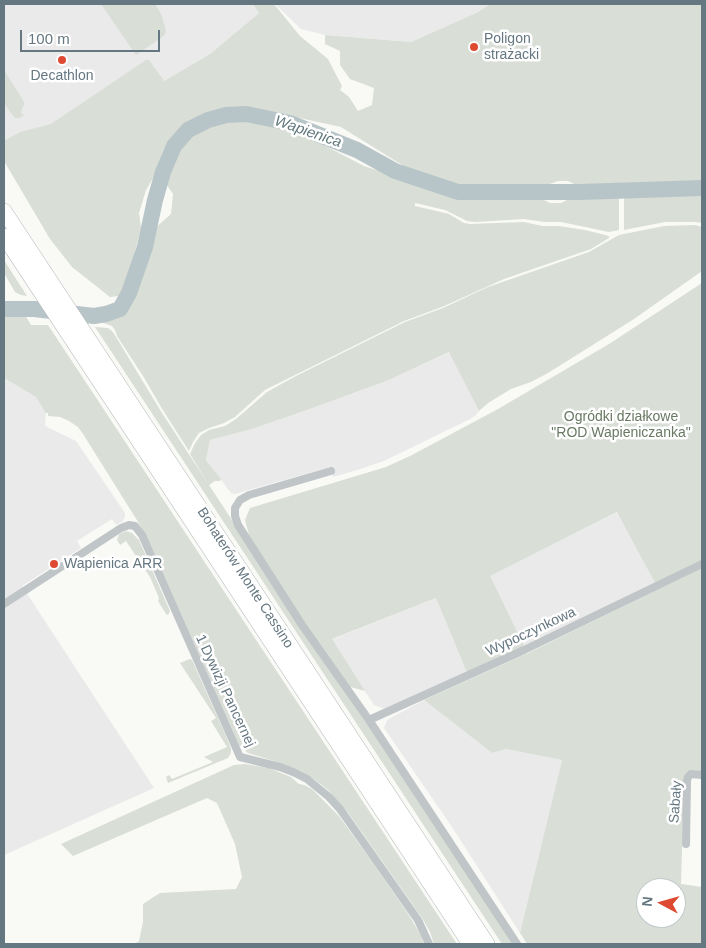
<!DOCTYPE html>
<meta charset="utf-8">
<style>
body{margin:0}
#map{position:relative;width:706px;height:948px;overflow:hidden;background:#f9f9f6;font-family:Helvetica,sans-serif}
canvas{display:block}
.frame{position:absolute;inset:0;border:5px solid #657780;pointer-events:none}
.north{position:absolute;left:636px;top:878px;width:50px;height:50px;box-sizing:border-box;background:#fff;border:1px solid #c1c9cc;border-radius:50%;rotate:276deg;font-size:14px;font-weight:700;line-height:20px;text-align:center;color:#657780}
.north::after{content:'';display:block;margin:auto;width:18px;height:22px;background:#de4a31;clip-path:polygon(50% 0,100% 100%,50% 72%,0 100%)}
.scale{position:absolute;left:20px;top:30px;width:140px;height:22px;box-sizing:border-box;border:2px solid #657780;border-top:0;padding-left:6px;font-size:15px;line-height:18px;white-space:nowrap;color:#657780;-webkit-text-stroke:4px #fff;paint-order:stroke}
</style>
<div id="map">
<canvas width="706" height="948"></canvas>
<div class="frame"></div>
<div class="north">N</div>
<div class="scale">100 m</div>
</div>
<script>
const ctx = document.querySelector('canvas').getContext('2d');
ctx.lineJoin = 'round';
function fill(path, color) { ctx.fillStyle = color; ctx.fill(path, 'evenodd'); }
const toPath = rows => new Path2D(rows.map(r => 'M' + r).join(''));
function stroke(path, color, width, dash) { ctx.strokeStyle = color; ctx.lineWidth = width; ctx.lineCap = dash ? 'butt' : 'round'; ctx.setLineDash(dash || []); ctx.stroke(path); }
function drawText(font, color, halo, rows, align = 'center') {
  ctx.font = font + ' Helvetica,sans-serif'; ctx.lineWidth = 5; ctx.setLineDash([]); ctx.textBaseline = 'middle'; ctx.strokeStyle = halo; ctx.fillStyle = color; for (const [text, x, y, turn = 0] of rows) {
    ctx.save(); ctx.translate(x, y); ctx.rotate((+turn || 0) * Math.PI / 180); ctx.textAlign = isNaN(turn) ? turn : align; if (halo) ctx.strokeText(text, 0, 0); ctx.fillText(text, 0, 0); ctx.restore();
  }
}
fill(toPath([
 [4,4,253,4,259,13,210,54,60,143,4,157],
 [275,4,490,4,478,12,411,42,325,35,301,29],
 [450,352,479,411,476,415,470,419,384,461,357,470,333,477,330,467,235,494,231,493,206,460,210,440,252,429,310,409,389,380],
 [4,378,36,397,46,412,45,426,76,441,125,513,125,516,123,521,116,525,112,519,77,541,81,548,22,586,154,788,4,855],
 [618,512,655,583,524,646,489,576],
 [436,598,467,673,385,709,374,705,331,640],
 [424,700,492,753,506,749,562,760,520,933,452,827,384,728,387,720]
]), '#eaeaea');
fill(toPath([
 [101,4,155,4,161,14,166,30,165,34,161,38,136,55],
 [253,4,274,4,300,36,328,59,342,86,340,90,349,97,358,111,372,105,374,88,350,79,340,65,340,51,325,44,325,35,411,42,478,12,490,4,702,4,702,183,578,186,568,181,558,181,541,187,499,189,467,187,440,182,410,170,341,127,272,112,246,109,225,111,211,113,194,121,180,132,164,149,152,180,146,190,139,213,141,228,131,268,119,296,110,297,72,267,50,239,4,161,4,141,20,132,51,124,146,60,149,60,164,81,210,54,259,13],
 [4,70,24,102,24,106,23,106,21,113,24,115,20,118,15,118,13,116,4,103],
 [254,121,289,129,312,139,364,166,426,186,441,192,464,197,540,198,550,203,561,203,573,197,619,196,619,230,609,232,561,222,544,222,524,219,475,222,467,221,445,210,415,203,415,206,449,214,464,223,470,224,524,222,542,226,559,226,585,230,609,236,609,238,591,249,504,279,442,307,404,321,293,376,265,390,235,417,224,423,209,428,199,433,193,442,189,451,164,412,143,376,117,336,115,330,112,326,95,320,115,316,125,308,134,290,145,259,154,229,171,214,173,194,166,184,171,161,185,139,199,128,225,122],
 [702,192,702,223,695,222,665,222,624,230,624,196],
 [695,225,702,227,702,271,634,319,548,373,531,382,511,389,488,403,479,411,449,352,389,380,310,409,252,429,210,440,206,460,221,479,220,481,215,481,209,485,190,454,195,443,201,435,209,430,225,426,236,419,267,392,294,377,405,322,443,308,488,287,589,252,619,235,664,226],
 [4,260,27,296,21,295,15,292,4,273],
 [702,283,702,561,655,583,617,512,490,576,524,646,467,673,436,598,332,639,365,691,347,686,304,624,268,567,249,535,245,520,250,508,386,467,412,455,498,409,609,344],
 [4,314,25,315,31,325,48,325,457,944,434,944,430,932,422,918,349,814,328,790,315,780,301,772,277,762,248,753,239,745,156,557,140,525,83,434,78,427,69,421,60,417,48,416,48,413,46,413,36,397,4,378],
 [95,327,108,328,113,332,162,413,226,511,300,626,367,722,513,944,502,944],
 [126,531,132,533,139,540,170,611,168,615,166,614,158,601,159,598,150,577,126,541,120,545,117,540,119,534],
 [702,568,702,772,684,781,681,884,702,887,702,944,527,944,520,933,562,760,506,749,492,753,424,700,528,653],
 [646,888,676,888,676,918,646,918],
 [190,659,192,660,226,736,231,749,231,753,228,758,168,783,166,777,169,775,172,779,213,762,204,757,227,747,211,721,216,718,180,663],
 [245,764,268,768,291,777,299,784,304,785,312,789,339,816,373,863,409,915,420,934,424,944,135,944,139,941,143,922,143,904,160,893,236,889,242,877,235,844,217,803,207,798,73,856,61,844,234,765]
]), '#d9ded6');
stroke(toPath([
 [4,309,34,309,94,316,106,314,120,309,129,293,145,247,155,200,163,172,174,146,188,130,208,120,226,115,246,114,290,123,357,150,395,171,458,192,580,192,702,188]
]), '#b8c5c8', 16);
const motorway = toPath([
 [4,211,487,944],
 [4,236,470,944]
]);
stroke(motorway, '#b4b9bb', 16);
stroke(toPath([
 [331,471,249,495,240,500,235,508,235,516,238,525,302,625,369,720,517,944],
 [4,604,121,528,129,525,135,526,142,535,240,757,280,767,293,772,307,779,329,797,340,809,418,920,429,944],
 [369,720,524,650,702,564],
 [686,844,687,781,688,777,691,774,702,775]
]), '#c0c5c8', 8);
stroke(motorway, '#fff', 15);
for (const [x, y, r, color] of [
 [474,47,5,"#de4a31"],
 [62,60,5,"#de4a31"],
 [54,564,5,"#de4a31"]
]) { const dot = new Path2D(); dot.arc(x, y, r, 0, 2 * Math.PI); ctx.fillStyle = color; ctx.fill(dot); stroke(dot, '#fff', 2); }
drawText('14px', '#657780', '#fff', [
 ["Poligon",484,39],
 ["strażacki",484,55],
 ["Decathlon",62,76,"center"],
 ["Wapienica ARR",64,564]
], 'left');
drawText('14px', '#697963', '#fff', [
 ["Ogródki działkowe",621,417],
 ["\"ROD Wapieniczanka\"",621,433]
]);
drawText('14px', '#657780', '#fff', [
 ["Bohaterów Monte Cassino",245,578,57],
 ["Wypoczynkowa",531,632,-25],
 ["1 Dywizji Pancernej",225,691,65],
 ["Sabały",676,802,-86]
]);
drawText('italic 15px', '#5f767b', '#fff', [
 ["Wapienica",308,132,19]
]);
</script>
